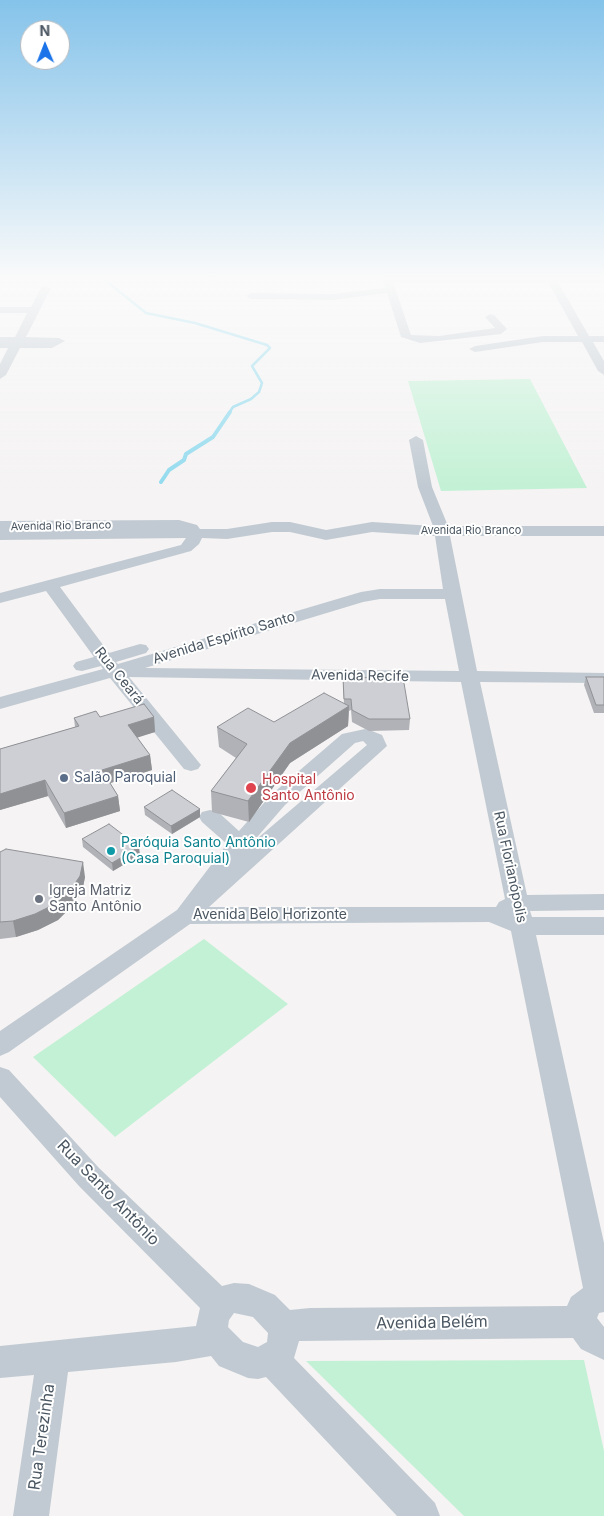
<!DOCTYPE html>
<meta charset="utf-8">
<style>
body{margin:0}
#map{position:relative;width:604px;height:1516px;overflow:hidden;background:#f5f3f3;font-family:Inter,sans-serif}
canvas{display:block}
.north{position:absolute;left:20px;top:20px;width:50px;height:50px;box-sizing:border-box;background:#fff;border:1px solid #b7bbc0;border-radius:50%;rotate:359deg;font-size:14px;font-weight:700;line-height:20px;text-align:center;color:#4a5661}
.north::after{content:'';display:block;margin:auto;width:18px;height:22px;background:#1a73e8;clip-path:polygon(50% 0,100% 100%,50% 72%,0 100%)}
</style>
<div id="map">
<canvas width="604" height="1516"></canvas>
<div class="north">N</div>
</div>
<script>
const ctx = document.querySelector('canvas').getContext('2d');
ctx.lineJoin = 'round';
function fill(path, color) { ctx.fillStyle = color; ctx.fill(path, 'evenodd'); }
const toPath = rows => new Path2D(rows.map(r => 'M' + r).join(''));
function stroke(path, color, width, dash) { ctx.strokeStyle = color; ctx.lineWidth = width; ctx.lineCap = dash ? 'butt' : 'round'; ctx.setLineDash(dash || []); ctx.stroke(path); }
function drawText(font, color, halo, rows, align = 'center') {
  ctx.font = font + ' Inter,sans-serif'; ctx.lineWidth = 4; ctx.setLineDash([]); ctx.textBaseline = 'middle'; ctx.strokeStyle = halo; ctx.fillStyle = color; for (const [text, x, y, turn = 0] of rows) {
    ctx.save(); ctx.translate(x, y); ctx.rotate((+turn || 0) * Math.PI / 180); ctx.textAlign = isNaN(turn) ? turn : align; if (halo) ctx.strokeText(text, 0, 0); ctx.fillText(text, 0, 0); ctx.restore();
  }
}
fill(toPath([
 [530,379,587,488,441,491,408,381],
 [204,939,288,1004,115,1137,33,1057],
 [584,1360,604,1451,604,1516,464,1516,306,1361]
]), '#c3f1d5');
stroke(toPath([
 [100,276,146,313,195,323,267,345,270,348,252,366,262,383,259,392,251,399,233,407,229,413]
]), '#90daee', 2.5);
stroke(toPath([
 [161,482,169,470,184,460,186,454,213,437,230,412]
]), '#90daee', 4);
fill(toPath([
 [209,276,219,276,213,281,210,280,209,276],
 [381,276,604,276,604,282,558,282,589,336,604,336,604,342,593,342,604,361,604,375,598,371,582,342,543,342,475,352,469,349,475,346,543,336,578,336,548,282,393,282,411,335,439,336,495,328,485,317,490,314,494,315,507,329,501,334,420,343,401,337,387,293,333,300,251,299,246,296,251,293,333,294,385,288,381,276],
 [42,286,51,288,26,337,59,338,65,341,52,348,20,348,6,375,0,379,0,364,8,348,0,348,0,337,15,337,27,313,0,313,0,307,31,307,42,286],
 [416,436,423,440,432,487,448,526,604,526,604,536,450,536,477,671,604,673,604,683,480,682,527,895,604,894,604,910,530,911,532,917,604,917,604,935,536,935,604,1243,604,1312,599,1313,597,1318,604,1327,604,1360,581,1349,573,1338,299,1341,294,1358,435,1503,440,1516,397,1516,266,1377,258,1379,248,1378,219,1366,211,1356,176,1362,68,1372,49,1516,13,1516,34,1375,0,1378,0,1346,196,1326,200,1308,79,1186,0,1097,0,1067,9,1070,99,1168,222,1286,234,1283,249,1284,275,1295,290,1310,310,1308,567,1306,571,1297,583,1288,511,931,489,922,190,924,9,1052,0,1056,0,1031,177,910,227,844,202,822,199,817,202,812,210,810,218,812,239,831,271,795,342,734,365,729,372,731,382,735,387,746,209,907,496,907,499,902,505,899,461,682,129,677,201,765,198,769,191,771,184,769,110,678,0,709,0,697,103,669,101,666,82,671,76,670,73,666,76,662,94,657,46,591,0,603,0,593,181,545,186,538,0,540,0,521,179,520,197,525,200,529,227,529,272,522,290,522,326,530,372,522,433,526,418,487,409,440,416,436],
 [272,532,290,532,326,540,372,532,435,536,443,589,380,589,361,592,118,664,116,662,146,653,149,649,146,645,140,644,109,653,60,587,191,551,199,544,202,538,227,539,272,532],
 [380,599,445,599,459,671,145,668,363,602,380,599],
 [363,741,367,745,252,843,285,805,355,743,363,741],
 [234,1313,253,1317,268,1333,267,1342,258,1347,243,1342,228,1327,229,1320,234,1313]
]), '#c1cad2');
fill(toPath([
 [586,677,604,677,604,713,594,713,584,685],
 [343,678,410,719,409,730,369,731,352,722,351,710,349,711,348,726,290,763,249,822,212,812,211,791,236,758,219,747,217,727,274,722,344,703,343,689],
 [100,717,154,717,155,732,137,737,150,755,152,770,110,783,118,796,120,811,66,828,48,796,0,810,0,749,75,727,74,718],
 [144,807,200,809,200,817,172,834,145,815],
 [82,839,140,855,113,871,83,847],
 [0,852,85,877,82,892,72,906,58,920,38,930,16,937,0,939]
]), '#b0b2b7');
fill(toPath([
 [349,706,348,726,290,763,249,822,248,801,290,743],
 [154,717,155,732,130,740,128,725],
 [150,755,152,770,104,785,102,770],
 [45,780,48,796,0,810,0,794],
 [118,796,120,811,66,828,64,813],
 [200,809,200,817,172,834,171,826],
 [139,847,140,855,113,871,112,863],
 [83,862,85,877,82,892,72,906,58,920,38,930,16,937,13,921]
]), '#909195');
const building = toPath([
 [403,677,410,719,369,719,352,710,351,699,344,699,343,678,403,677],
 [586,677,604,677,604,705,596,705,586,677],
 [324,693,349,706,290,743,248,801,211,791,247,744,217,727,248,708,274,722,324,693],
 [144,704,154,717,128,725,150,755,102,770,118,796,64,813,45,780,0,794,0,749,79,726,74,718,96,711,100,717,144,704],
 [172,790,200,809,171,826,144,807,172,790],
 [109,824,139,847,112,863,82,839,109,824],
 [6,849,83,862,80,876,70,891,55,904,35,914,13,921,0,922,0,852,6,849]
]);
fill(building, '#cdcfd5');
stroke(building, '#909195', 1);
const sky = ctx.createLinearGradient(0, 0, 0, 488);
sky.addColorStop(0, '#85c3ea');
sky.addColorStop(0.57, '#fafafa');
sky.addColorStop(1, '#fafafa00');
ctx.fillStyle = sky;
ctx.fillRect(0, 0, 604, 488);
for (const [x, y, r, color] of [
 [64,778,5,"#5c6f8a"],
 [251,788,6,"#e0444e"],
 [111,851,5,"#0f9aa8"],
 [39,899,5,"#6b7280"]
]) { const dot = new Path2D(); dot.arc(x, y, r, 0, 2 * Math.PI); ctx.fillStyle = color; ctx.fill(dot); stroke(dot, '#fff', 2); }
drawText('11px', '#4a5661', '#fff', [
 ["Avenida Rio Branco",61,526,-1],
 ["Avenida Rio Branco",471,531]
]);
drawText('14px', '#4a5661', '#fff', [
 ["Avenida Espírito Santo",224,638,-17],
 ["Rua Ceará",119,676,51],
 ["Avenida Recife",360,676,1],
 ["Rua Florianópolis",510,867,78],
 ["Avenida Belo Horizonte",270,915]
]);
drawText('14px', '#4e5e75', '#fff', [
 ["Salão Paroquial",74,778]
], 'left');
drawText('14px', '#be3a42', '#fff', [
 ["Hospital",262,780],
 ["Santo Antônio",262,796]
], 'left');
drawText('14px', '#0d838f', '#fff', [
 ["Paróquia Santo Antônio",121,843],
 ["(Casa Paroquial)",121,859]
], 'left');
drawText('14px', '#5b616d', '#fff', [
 ["Igreja Matriz",49,891],
 ["Santo Antônio",49,907]
], 'left');
drawText('16px', '#4a5661', '#fff', [
 ["Rua Santo Antônio",108,1193,46],
 ["Avenida Belém",432,1323,-1],
 ["Rua Terezinha",42,1437,-82]
]);
</script>
